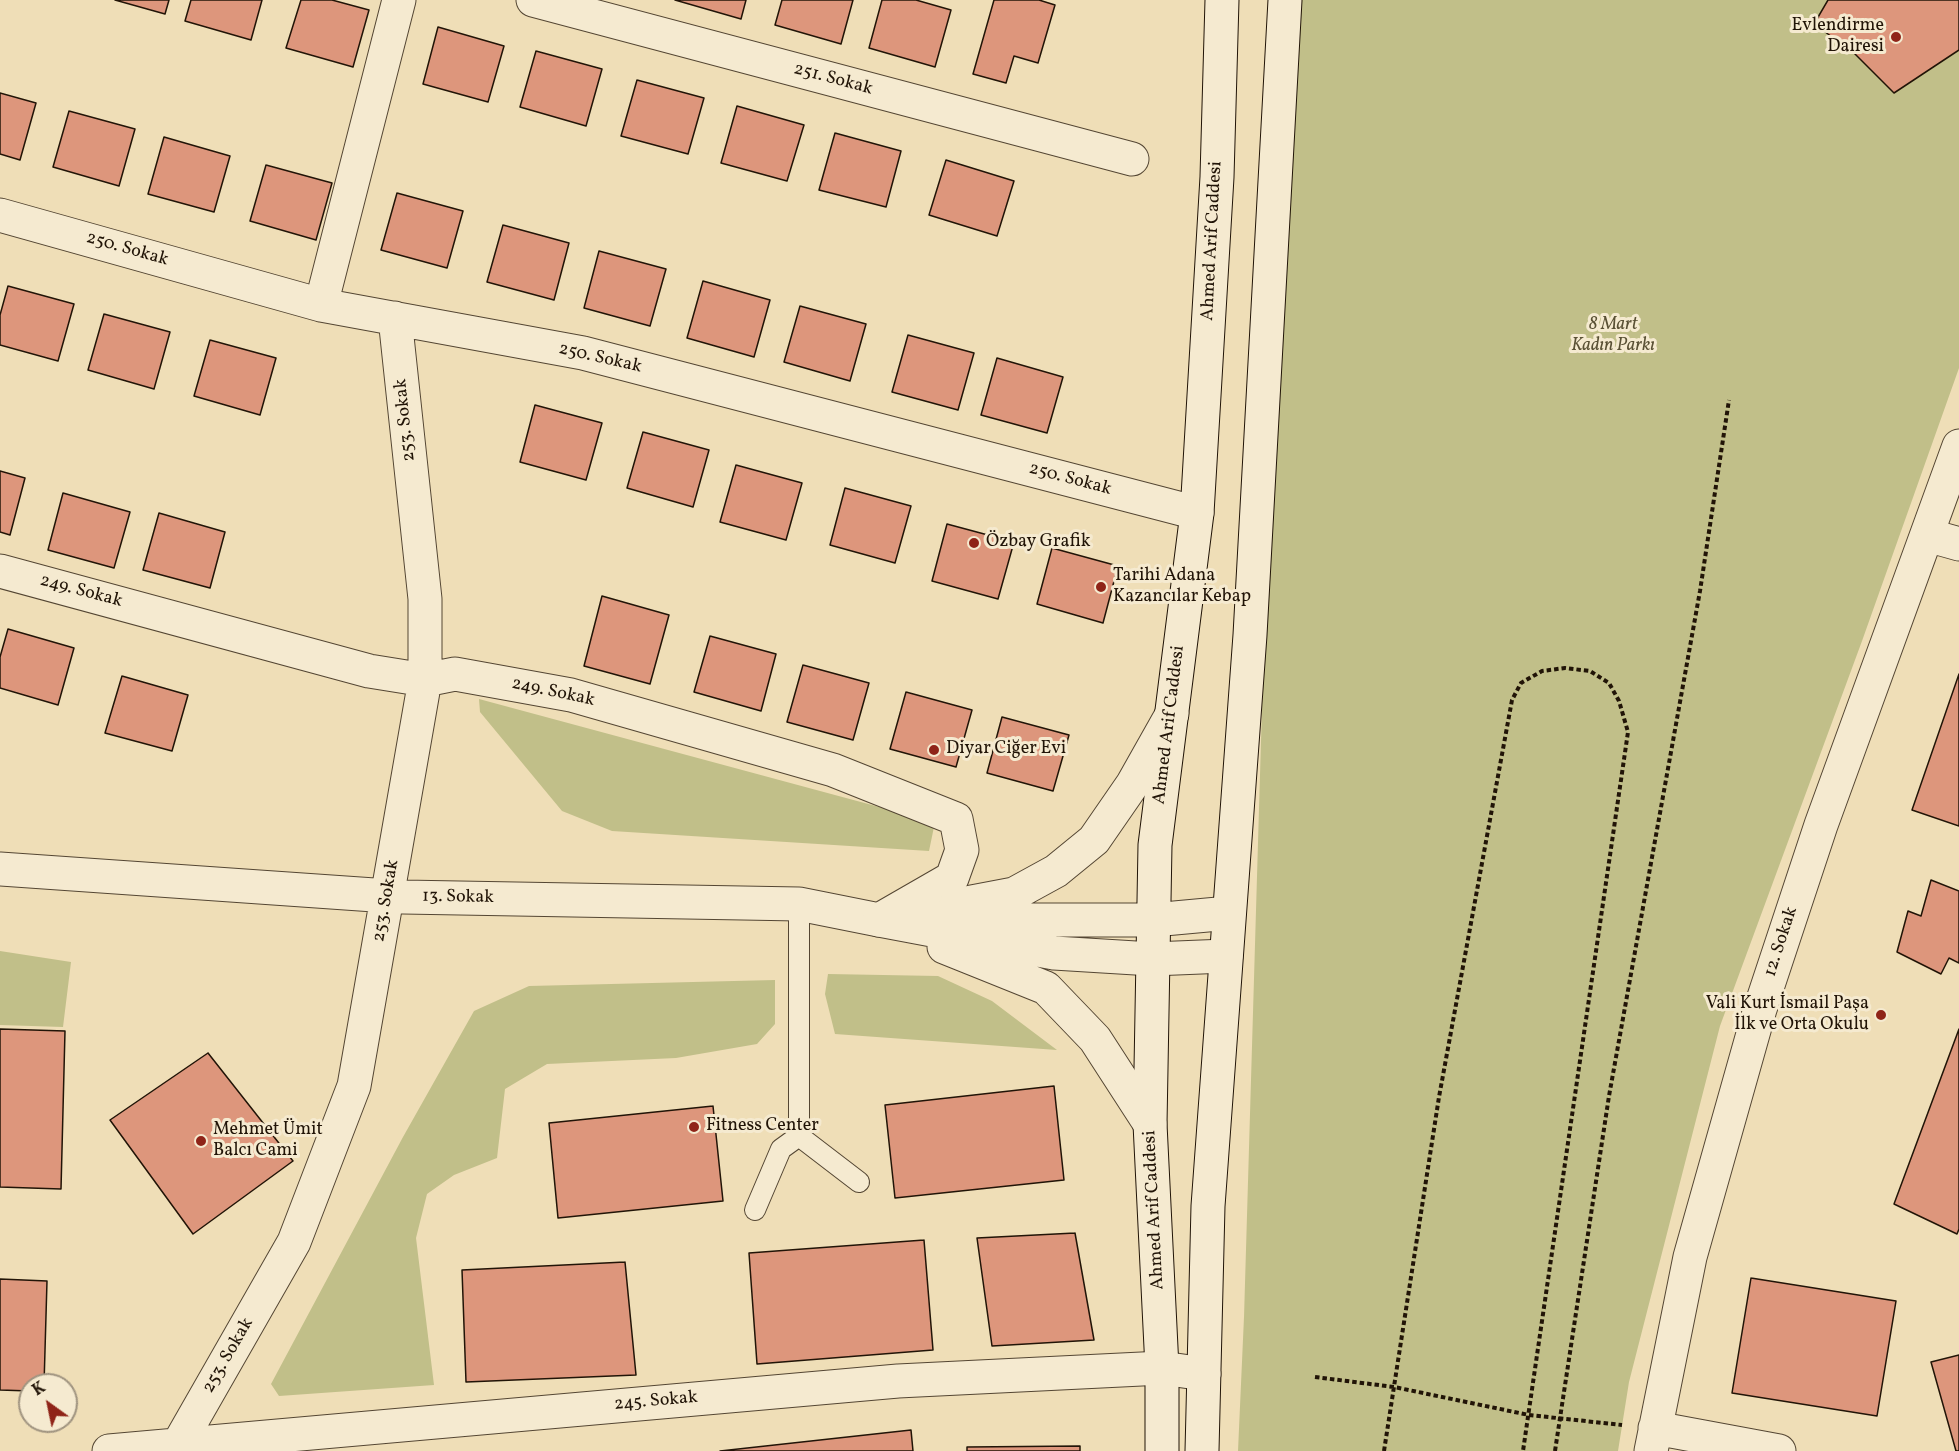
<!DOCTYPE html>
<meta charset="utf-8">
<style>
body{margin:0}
#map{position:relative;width:1959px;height:1451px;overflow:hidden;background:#efdeb7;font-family:Vollkorn,serif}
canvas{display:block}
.north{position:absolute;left:18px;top:1373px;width:60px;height:60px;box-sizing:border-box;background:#f5ead0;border:2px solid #a09480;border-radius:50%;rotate:327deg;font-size:16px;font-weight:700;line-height:24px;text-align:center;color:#211407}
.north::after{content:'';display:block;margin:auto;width:21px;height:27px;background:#8f2418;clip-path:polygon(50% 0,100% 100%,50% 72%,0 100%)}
</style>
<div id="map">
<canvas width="1959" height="1451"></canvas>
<div class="north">K</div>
</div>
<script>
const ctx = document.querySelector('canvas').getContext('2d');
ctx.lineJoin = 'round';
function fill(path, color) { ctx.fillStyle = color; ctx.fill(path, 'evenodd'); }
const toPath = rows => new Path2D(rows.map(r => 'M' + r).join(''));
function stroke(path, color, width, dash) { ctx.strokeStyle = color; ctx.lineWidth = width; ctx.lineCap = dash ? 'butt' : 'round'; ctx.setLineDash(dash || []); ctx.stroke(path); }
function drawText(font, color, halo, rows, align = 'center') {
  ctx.font = font + ' Vollkorn,serif'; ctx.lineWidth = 6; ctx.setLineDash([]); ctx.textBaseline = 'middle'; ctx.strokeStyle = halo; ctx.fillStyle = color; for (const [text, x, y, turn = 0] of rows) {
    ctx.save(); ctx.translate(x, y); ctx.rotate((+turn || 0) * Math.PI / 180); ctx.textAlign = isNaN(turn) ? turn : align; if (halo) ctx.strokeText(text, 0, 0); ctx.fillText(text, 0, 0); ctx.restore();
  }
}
fill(toPath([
 [1300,0,1959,0,1959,368,1862,641,1720,1026,1629,1382,1618,1451,1238,1451,1244,1317,1271,402],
 [479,699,935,822,929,851,612,831,562,811,480,712],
 [0,951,71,962,63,1027,0,1025],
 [828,974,938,976,992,1001,1057,1050,835,1034,825,994],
 [775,980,775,1024,757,1044,676,1058,547,1064,505,1089,497,1158,454,1175,427,1194,416,1238,434,1385,279,1396,271,1384,403,1137,474,1011,529,986]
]), '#c1bf89');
const building = toPath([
 [115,0,169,0,165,14,115,0],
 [191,0,262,0,251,40,185,21,191,0],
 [301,0,332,0,369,10,353,67,286,48,301,0],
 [675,0,746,0,741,19,675,0],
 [782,0,853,0,841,44,775,25,782,0],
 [882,0,916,0,951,10,935,67,869,48,882,0],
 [994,0,1039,0,1055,5,1038,63,1014,56,1006,83,973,74,994,0],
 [1828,0,1959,0,1959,50,1894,93,1853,52,1814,24,1828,0],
 [438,27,504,46,488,102,423,84,438,27],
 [536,51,602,69,586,126,520,107,536,51],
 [637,80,704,98,688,154,621,136,637,80],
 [0,93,36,103,20,160,0,154,0,93],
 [737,106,804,125,787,181,721,163,737,106],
 [69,111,135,129,119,186,53,167,69,111],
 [835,133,901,151,886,207,819,190,835,133],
 [164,137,230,156,214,212,148,194,164,137],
 [946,160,1014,181,997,236,929,215,946,160],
 [266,165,332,183,316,240,250,221,266,165],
 [397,193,463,211,447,268,381,250,397,193],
 [503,225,569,243,554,300,487,282,503,225],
 [599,251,666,269,650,326,584,308,599,251],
 [703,281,770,300,754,357,687,338,703,281],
 [8,286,74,304,58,361,0,345,0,315,8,286],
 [800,306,866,324,850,381,784,362,800,306],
 [104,314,170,332,154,389,88,370,104,314],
 [908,335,974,353,958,410,892,392,908,335],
 [210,340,276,358,260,415,194,396,210,340],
 [997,358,1063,377,1047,433,981,415,997,358],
 [535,405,602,423,586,480,520,462,535,405],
 [643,432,709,450,693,507,627,488,643,432],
 [736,465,802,483,786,540,720,522,736,465],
 [0,471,25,478,10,535,0,532,0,471],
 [845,488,911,506,895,563,830,545,845,488],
 [63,493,130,512,114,568,48,550,63,493],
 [159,513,225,532,210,588,143,570,159,513],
 [947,524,1014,542,998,599,932,581,947,524],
 [1052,548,1118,566,1103,623,1037,604,1052,548],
 [602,596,669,615,650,684,584,666,602,596],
 [8,629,74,648,58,705,0,688,0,657,8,629],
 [710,636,776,654,761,711,694,692,710,636],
 [803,665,869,683,853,740,787,722,803,665],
 [1959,674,1959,826,1912,810,1959,674],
 [122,676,188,695,172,751,105,733,122,676],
 [906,692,972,710,956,767,890,749,906,692],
 [1002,717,1069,735,1053,791,987,773,1002,717],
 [1931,880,1959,891,1959,963,1949,958,1941,974,1897,952,1908,911,1921,916,1931,880],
 [0,1029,65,1031,61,1189,0,1187,0,1029],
 [1959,1029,1959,1229,1957,1234,1894,1204,1959,1029],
 [208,1053,293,1161,193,1234,110,1120,208,1053],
 [1054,1086,1064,1180,895,1198,885,1105,1054,1086],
 [713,1106,723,1201,558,1218,549,1123,713,1106],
 [1075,1233,1094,1340,992,1346,977,1238,1075,1233],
 [924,1240,933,1350,757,1364,749,1253,924,1240],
 [625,1262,636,1375,466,1382,462,1270,625,1262],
 [1751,1278,1896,1301,1877,1416,1732,1393,1751,1278],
 [0,1279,47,1281,44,1385,30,1385,30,1391,0,1390,0,1279],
 [1959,1355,1959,1451,1956,1451,1931,1362,1959,1355],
 [911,1430,913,1451,720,1451,911,1430],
 [1080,1446,1080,1451,967,1451,967,1447,1080,1446]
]);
fill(building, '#dd967c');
stroke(building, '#211407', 1.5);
const service = toPath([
 [799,904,799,1136],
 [755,1210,781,1149,799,1136,859,1182]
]);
const minor = toPath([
 [533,0,1132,159],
 [0,215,321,305,583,353,1197,513],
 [321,305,399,0],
 [1927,535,1959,544],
 [0,571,369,671,425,680,455,674,571,695,833,770,956,819,962,850,952,878,879,920,799,904,403,897,0,869],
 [1655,1428,1779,1451],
 [178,1445,294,1242,354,1086,425,680,425,599,395,318],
 [109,1451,898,1381,1162,1368,1204,1374],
 [1651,1451,1690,1257,1760,1009,1821,825,1959,446]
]);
const tertiary = toPath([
 [956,905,1014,894,1056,871,1094,840,1132,785,1172,714],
 [944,947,1046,988,1095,1039,1150,1124],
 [1226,956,1152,959,1054,953,879,920,1153,920,1229,913]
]);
const secondary = toPath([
 [1162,1451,1162,1368,1150,1124,1155,845,1197,513,1217,177,1222,0],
 [1202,1451,1208,1206,1250,635,1285,0]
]);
stroke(service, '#544633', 22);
stroke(minor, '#544633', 35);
stroke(tertiary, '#544633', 35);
stroke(secondary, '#211407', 35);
stroke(toPath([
 [1315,1377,1394,1387,1529,1415,1622,1425],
 [1384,1451,1439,1097,1512,700,1521,683,1542,671,1565,668,1590,671,1609,683,1619,701,1628,732,1523,1451],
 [1555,1451,1609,1096,1700,591,1729,400]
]), '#211407', 4, [4.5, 3]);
stroke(service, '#f5ead0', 20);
stroke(minor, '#f5ead0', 33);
stroke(tertiary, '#f5ead0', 33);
stroke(secondary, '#f5ead0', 33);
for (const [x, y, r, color] of [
 [1896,37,6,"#8f2418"],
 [974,543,6,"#8f2418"],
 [1101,587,6,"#8f2418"],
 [934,750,6,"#8f2418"],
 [1881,1015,6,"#8f2418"],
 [694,1127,6,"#8f2418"],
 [201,1141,6,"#8f2418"]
]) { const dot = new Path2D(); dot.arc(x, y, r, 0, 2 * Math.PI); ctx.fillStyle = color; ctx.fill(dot); stroke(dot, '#f5ead0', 2); }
drawText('18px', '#211407', '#f5ead0', [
 ["Evlendirme",1884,27,"right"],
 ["Dairesi",1884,48,"right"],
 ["Özbay Grafik",986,543],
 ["Tarihi Adana",1113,577],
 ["Kazancılar Kebap",1113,598],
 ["Diyar Ciğer Evi",946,750],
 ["Vali Kurt İsmail Paşa",1869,1005,"right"],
 ["İlk ve Orta Okulu",1869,1026,"right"],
 ["Fitness Center",706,1127],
 ["Mehmet Ümit",213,1131],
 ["Balcı Cami",213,1152]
], 'left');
drawText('18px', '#211407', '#f5ead0', [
 ["251. Sokak",833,80,15],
 ["Ahmed Arif Caddesi",1213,241,-87],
 ["250. Sokak",127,250,16],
 ["250. Sokak",600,359,13],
 ["253. Sokak",406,420,-96],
 ["250. Sokak",1070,480,15],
 ["249. Sokak",81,592,15],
 ["249. Sokak",553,693,12],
 ["Ahmed Arif Caddesi",1170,725,-83],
 ["13. Sokak",458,898,1],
 ["253. Sokak",387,901,-80],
 ["12. Sokak",1782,942,-72],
 ["Ahmed Arif Caddesi",1155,1210,-93],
 ["253. Sokak",229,1356,-60],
 ["245. Sokak",656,1402,-5]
]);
drawText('italic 18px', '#595034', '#f5ead0', [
 ["8 Mart",1613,326],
 ["Kadın Parkı",1613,347]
]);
</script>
